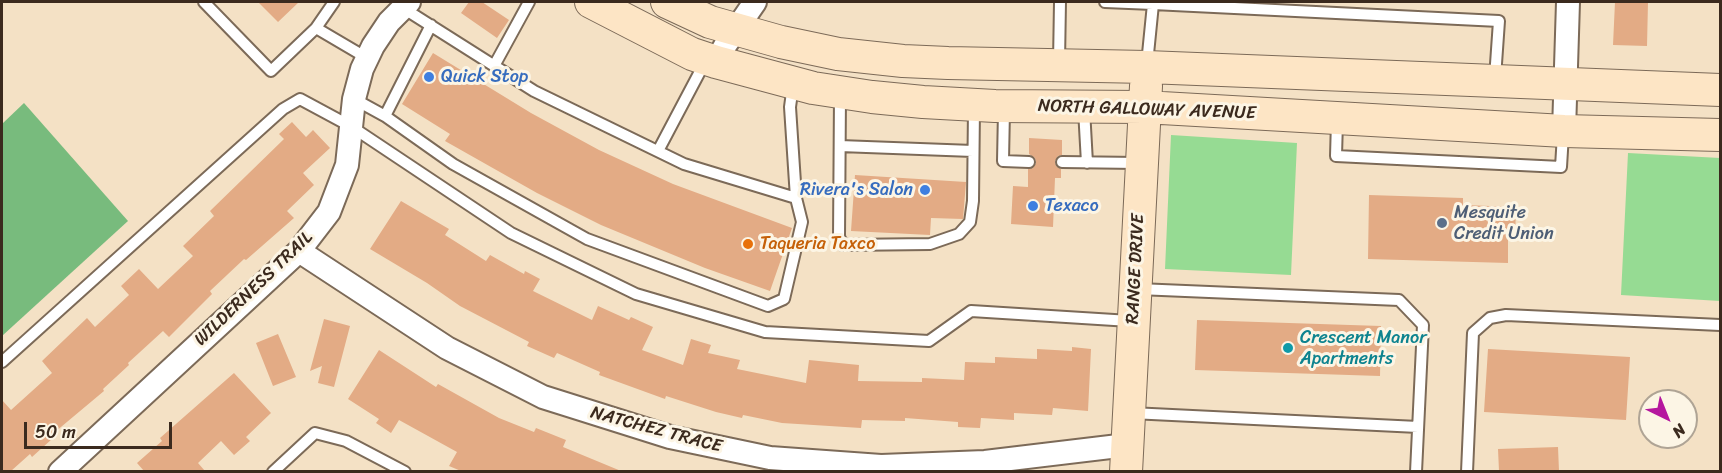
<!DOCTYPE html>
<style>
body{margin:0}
#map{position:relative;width:1722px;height:473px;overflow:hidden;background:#f4e1c5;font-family:Sriracha,sans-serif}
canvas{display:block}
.frame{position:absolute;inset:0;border:3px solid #3b2a1e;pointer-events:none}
.north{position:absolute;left:1638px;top:389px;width:60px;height:60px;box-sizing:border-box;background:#fcf5e5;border:2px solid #afa495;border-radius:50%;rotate:137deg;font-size:16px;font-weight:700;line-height:24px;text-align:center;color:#3b2a1e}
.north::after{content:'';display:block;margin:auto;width:21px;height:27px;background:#b5179e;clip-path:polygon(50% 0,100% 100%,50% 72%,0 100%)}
.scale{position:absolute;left:24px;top:422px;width:148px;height:27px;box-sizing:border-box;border:3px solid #3b2a1e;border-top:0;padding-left:8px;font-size:18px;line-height:21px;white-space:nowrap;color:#3b2a1e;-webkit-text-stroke:4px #fcf5e5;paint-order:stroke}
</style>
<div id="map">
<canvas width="1722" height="473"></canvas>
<div class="frame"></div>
<div class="north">N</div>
<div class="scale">50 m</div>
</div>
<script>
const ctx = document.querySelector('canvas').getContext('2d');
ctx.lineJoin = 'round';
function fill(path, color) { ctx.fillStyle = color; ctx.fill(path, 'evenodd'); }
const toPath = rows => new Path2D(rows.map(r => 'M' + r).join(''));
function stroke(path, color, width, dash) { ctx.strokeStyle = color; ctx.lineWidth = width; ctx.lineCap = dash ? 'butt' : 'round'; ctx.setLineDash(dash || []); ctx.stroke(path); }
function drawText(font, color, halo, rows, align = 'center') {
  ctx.font = font + ' Sriracha,sans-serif'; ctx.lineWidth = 6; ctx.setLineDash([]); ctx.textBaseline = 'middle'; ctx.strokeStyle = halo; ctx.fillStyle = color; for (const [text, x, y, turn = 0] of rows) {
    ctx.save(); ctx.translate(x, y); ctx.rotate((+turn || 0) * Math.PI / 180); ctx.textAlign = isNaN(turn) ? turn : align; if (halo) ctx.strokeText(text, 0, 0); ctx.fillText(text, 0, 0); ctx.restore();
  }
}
fill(toPath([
 [1171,135,1297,143,1291,275,1165,269],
 [1628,153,1720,158,1720,301,1621,295]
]), '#96db93');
fill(toPath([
 [24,103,128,221,2,336,2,124]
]), '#78bb7d');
fill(toPath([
 [258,2,299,2,278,22],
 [469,2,482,2,509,20,497,38,461,13],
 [1615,2,1648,2,1647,46,1613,45],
 [433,53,531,113,599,150,673,184,792,228,770,291,705,268,601,225,537,193,445,141,450,134,402,104],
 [292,122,306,137,313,130,330,148,303,173,314,185,287,211,294,218,246,260,244,259,210,291,212,294,169,337,163,331,128,363,129,365,103,389,104,391,49,437,52,439,32,457,30,454,11,471,2,471,2,400,11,410,52,373,42,361,87,318,95,327,129,295,121,286,139,269,158,289,193,256,183,246,214,216,210,211,284,139,279,134],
 [1029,138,1062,140,1062,155,1058,156,1055,161,1056,166,1061,169,1061,178,1055,178,1053,227,1011,224,1013,186,1028,187,1028,169,1033,168,1036,163,1035,158,1029,154],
 [855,175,966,182,963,219,931,218,930,235,851,231],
 [1369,195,1463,198,1463,205,1516,207,1515,240,1508,240,1508,263,1368,259],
 [401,201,449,229,445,235,486,261,490,255,524,274,525,271,540,279,533,291,592,320,598,306,629,320,631,317,653,327,642,350,683,365,691,339,711,345,708,353,740,360,737,369,806,383,809,360,859,365,858,381,922,382,922,378,964,380,965,362,995,363,995,357,1037,359,1037,349,1072,351,1072,347,1091,349,1088,411,1053,408,1052,415,1014,413,1014,420,981,418,980,428,958,427,958,422,905,418,905,421,862,420,861,428,782,423,743,415,742,418,716,412,666,396,665,399,599,375,600,372,557,353,554,358,527,346,529,342,460,306,427,283,370,249],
 [324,319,350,326,334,387,318,383,322,366,310,371],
 [1197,320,1381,326,1380,376,1195,370],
 [278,334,296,377,273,386,256,343],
 [1488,349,1630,357,1626,420,1484,412],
 [379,350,436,387,438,384,499,418,534,432,536,428,566,440,563,447,621,471,461,471,449,466,457,452,399,420,391,433,376,423,379,419,348,399],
 [234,373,271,413,246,437,250,441,234,455,221,441,198,463,205,471,144,471,137,463,162,441,160,438],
 [1558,447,1559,471,1499,471,1498,449]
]), '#e3ab85');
const lane = toPath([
 [204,2,271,71,316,28,367,58],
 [1105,2,1153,4,1153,2],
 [403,8,534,91,684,164,796,198,790,107,793,85],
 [316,28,334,2],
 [1059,62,1060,2],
 [1147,64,1153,4,1499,21,1495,78],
 [494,66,529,2],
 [840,96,839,237,843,245,930,244,959,234,970,222,973,201,974,108],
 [354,99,385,116,453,164,587,239,768,306,784,299,802,222,796,198],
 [1084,109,1087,163],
 [1004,110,1003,161,1029,162],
 [385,116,431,25],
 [1337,121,1336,156,1561,167,1563,134],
 [840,146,973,151],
 [658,151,705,62],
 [1062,162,1138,163],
 [1138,289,1399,300,1423,325,1416,472],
 [2,362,283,109,300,99,352,127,511,233,636,294,765,332,929,341,971,311,1130,321],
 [1131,413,1418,427],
 [273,472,315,433,346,441,405,472],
 [1467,472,1473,333,1490,318,1506,315,1720,325]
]);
const street = toPath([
 [716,62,726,44,755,2],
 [1564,131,1568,2],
 [299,251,447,348,543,397,670,437,770,458,881,466,985,462,1127,445],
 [60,472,299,251,329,212,347,165,354,99,362,69,373,46,389,22,409,2]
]);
const secondary = toPath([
 [591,2,692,54,716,62,813,88,872,97,923,102,995,106,1144,107,1564,131,1720,135],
 [667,2,710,22,781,42,838,54,903,61,948,63,1147,67,1720,90],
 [1126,472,1146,86]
]);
stroke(lane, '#7c6a58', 14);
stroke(street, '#7c6a58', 26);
stroke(secondary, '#7c6a58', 34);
stroke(lane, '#fff', 10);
stroke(street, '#fff', 22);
stroke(secondary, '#fde5c5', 32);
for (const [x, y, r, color] of [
 [429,77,6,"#3f7fe0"],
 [925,190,6,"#3f7fe0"],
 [1033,206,6,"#3f7fe0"],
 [1442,223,6,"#5c6f8a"],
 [748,244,6,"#e8710a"],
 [1288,348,6,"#0f9aa8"]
]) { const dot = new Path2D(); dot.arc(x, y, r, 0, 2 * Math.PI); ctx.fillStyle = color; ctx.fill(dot); stroke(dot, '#fcf5e5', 2); }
drawText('18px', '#366cbe', '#fcf5e5', [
 ["Quick Stop",441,77],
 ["Rivera's Salon",913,190,"right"],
 ["Texaco",1045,206]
], 'left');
drawText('18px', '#3b2a1e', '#fcf5e5', [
 ["NORTH GALLOWAY AVENUE",1147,110,2],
 ["RANGE DRIVE",1136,269,-87],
 ["WILDERNESS TRAIL",254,289,-44],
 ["NATCHEZ TRACE",656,430,15]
]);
drawText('18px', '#4e5e75', '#fcf5e5', [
 ["Mesquite",1454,213],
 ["Credit Union",1454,234]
], 'left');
drawText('18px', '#c56008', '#fcf5e5', [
 ["Taqueria Taxco",760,244]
], 'left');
drawText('18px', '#0d838f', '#fcf5e5', [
 ["Crescent Manor",1300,338],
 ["Apartments",1300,359]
], 'left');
</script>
